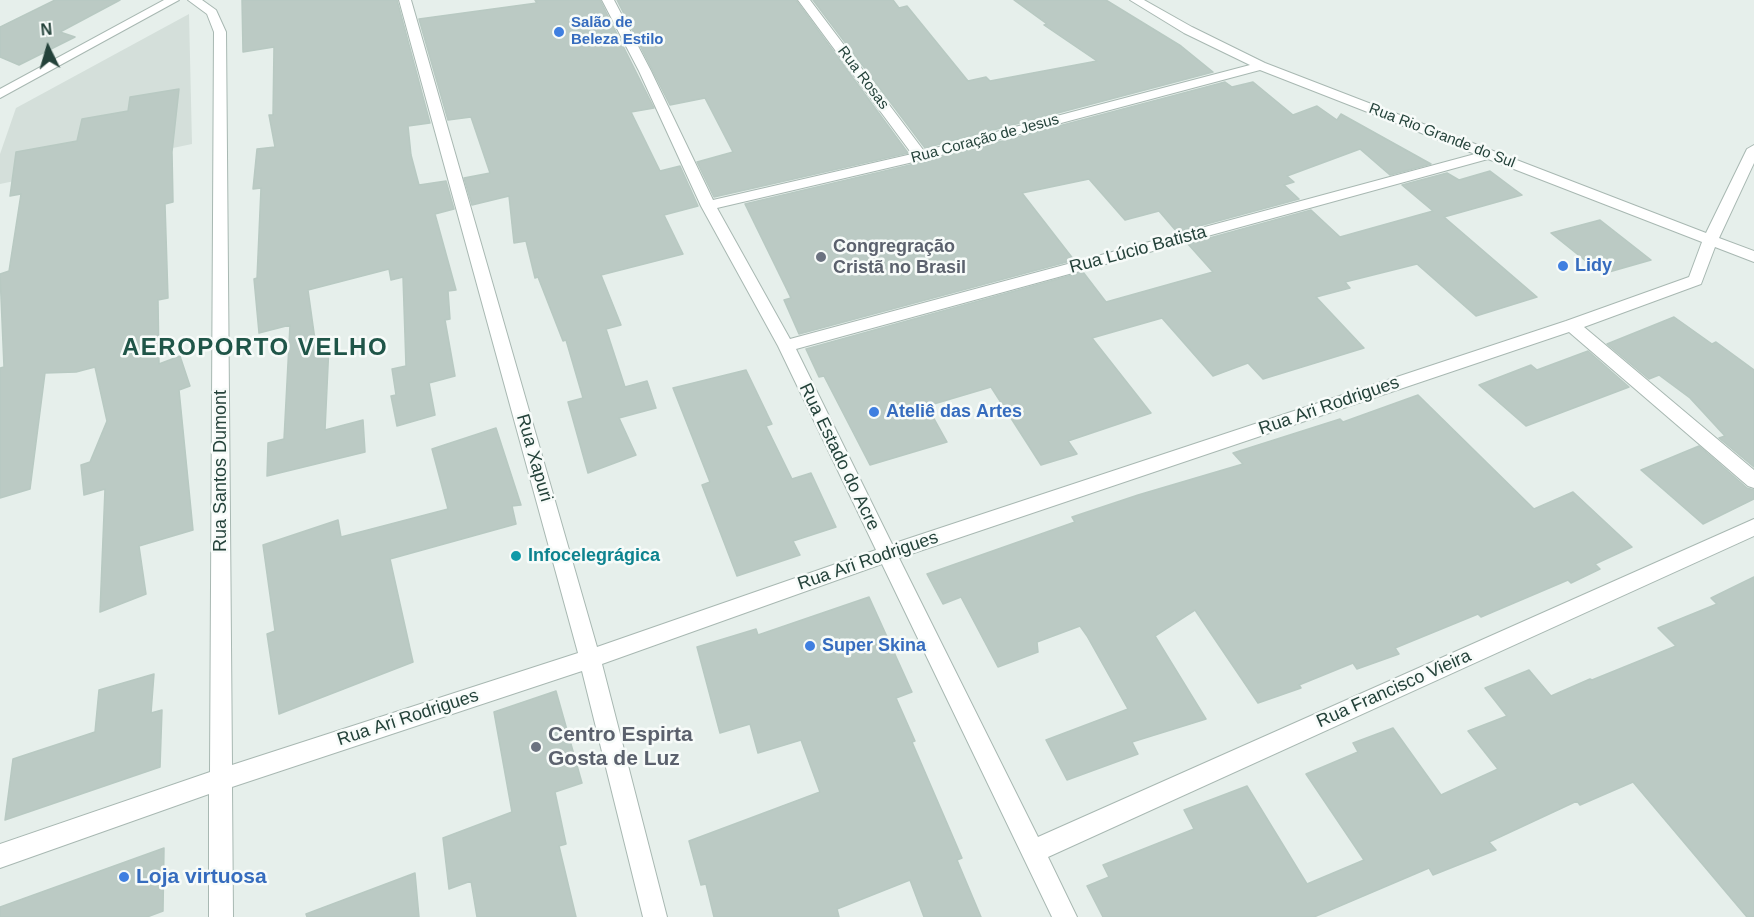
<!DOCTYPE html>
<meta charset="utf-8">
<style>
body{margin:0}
#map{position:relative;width:1754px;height:917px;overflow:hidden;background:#e6efeb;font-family:Arial,sans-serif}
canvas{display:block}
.north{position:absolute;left:18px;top:18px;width:60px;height:60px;-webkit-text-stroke:4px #f7fbf9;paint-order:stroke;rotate:355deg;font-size:16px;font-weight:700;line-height:24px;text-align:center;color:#24423a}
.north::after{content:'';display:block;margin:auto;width:21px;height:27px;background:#24423a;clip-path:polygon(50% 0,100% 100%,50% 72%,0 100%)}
</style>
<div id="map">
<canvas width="1754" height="917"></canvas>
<div class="north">N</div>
</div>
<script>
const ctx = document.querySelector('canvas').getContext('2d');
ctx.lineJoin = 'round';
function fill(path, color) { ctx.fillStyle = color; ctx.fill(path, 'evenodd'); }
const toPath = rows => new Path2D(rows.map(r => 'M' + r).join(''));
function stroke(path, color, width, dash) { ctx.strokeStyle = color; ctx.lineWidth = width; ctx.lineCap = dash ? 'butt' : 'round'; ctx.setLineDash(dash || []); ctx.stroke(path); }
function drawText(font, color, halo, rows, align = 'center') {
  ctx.font = font + ' Arial,sans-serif'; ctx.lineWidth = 5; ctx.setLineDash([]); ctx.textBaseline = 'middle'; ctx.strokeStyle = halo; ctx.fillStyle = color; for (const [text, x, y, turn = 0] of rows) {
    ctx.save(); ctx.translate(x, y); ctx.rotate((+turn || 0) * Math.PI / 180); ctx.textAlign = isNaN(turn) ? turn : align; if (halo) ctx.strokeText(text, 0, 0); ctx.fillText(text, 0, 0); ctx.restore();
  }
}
fill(toPath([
 [189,14,192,144,0,184,0,154,16,108]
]), '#d4dfda');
const building = toPath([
 [55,0,120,0,60,32,75,37,19,65,0,57,0,27,55,0],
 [242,0,397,0,430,123,408,126,411,155,419,185,446,181,454,209,435,214,456,290,448,291,450,319,445,320,455,376,429,383,435,415,397,426,391,396,396,395,392,369,406,366,403,277,391,280,389,269,308,290,316,347,329,345,325,430,363,420,365,452,267,476,268,443,284,439,290,325,259,333,254,279,257,278,261,188,253,189,257,149,275,147,269,115,273,115,274,47,243,52,242,0],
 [535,0,600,0,654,108,631,112,660,171,680,166,698,206,664,215,683,254,601,275,621,325,606,329,625,387,647,381,656,408,619,418,636,455,588,473,568,402,583,398,566,340,563,341,538,277,535,278,526,241,514,243,509,196,472,205,464,178,490,173,471,117,448,120,419,19,537,3,535,0],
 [617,0,796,0,908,153,714,197,697,162,733,152,705,98,670,105,617,0],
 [813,0,893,0,899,8,907,6,968,81,986,77,990,81,1097,61,1044,25,1047,24,1014,0,1106,0,1181,46,1213,72,925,148,813,0],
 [1225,82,1232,87,1253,82,1293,115,1317,106,1337,120,1341,114,1431,164,1390,175,1360,149,1287,176,1294,182,1284,185,1299,199,1177,232,1159,211,1125,220,1089,179,1022,193,1074,260,799,334,784,300,791,298,745,204,927,161,1225,82],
 [179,89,172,152,173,202,165,204,168,298,158,300,159,364,180,356,190,386,179,390,193,530,139,546,146,594,100,612,105,489,84,495,81,465,90,462,107,421,95,367,76,372,45,373,30,489,0,498,0,368,4,367,0,274,9,271,21,194,10,196,16,152,77,141,82,119,128,111,130,97,179,89],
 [1490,171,1522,195,1444,217,1537,297,1476,316,1417,264,1345,282,1350,288,1316,297,1364,348,1263,379,1248,363,1213,376,1162,318,1092,338,1151,413,1068,441,1077,454,1041,465,991,387,927,406,947,442,870,465,824,376,819,377,806,349,1083,272,1106,302,1213,272,1188,244,1311,210,1340,237,1433,211,1402,185,1447,173,1459,180,1490,171],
 [1600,220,1651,260,1602,274,1551,233,1600,220],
 [1674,317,1712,344,1716,342,1754,370,1754,467,1719,438,1725,436,1690,398,1659,375,1649,379,1607,344,1674,317],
 [1588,351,1629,387,1526,426,1479,385,1531,365,1537,370,1588,351],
 [746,370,772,424,766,426,792,479,811,473,836,527,793,541,800,555,737,576,702,485,710,482,673,388,746,370],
 [1418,395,1534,509,1573,492,1632,547,1595,564,1600,569,1571,583,1568,580,1481,617,1478,614,1395,648,1399,654,1357,669,1353,663,1299,685,1301,688,1258,703,1195,610,1155,636,1206,719,1132,742,1138,754,1067,780,1046,740,1128,709,1087,636,1080,626,1037,642,1038,652,998,667,961,597,943,604,927,574,1075,522,1072,517,1138,495,1243,464,1233,453,1340,419,1343,422,1418,395],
 [496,428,521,505,512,506,516,524,390,559,413,662,279,714,267,634,275,631,263,545,338,520,341,537,448,509,432,449,496,428],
 [1699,446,1747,488,1754,490,1754,499,1703,524,1641,470,1699,446],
 [1754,577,1754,917,1747,917,1633,782,1580,805,1577,801,1489,842,1496,850,1433,875,1429,868,1314,917,1103,917,1087,886,1109,877,1103,865,1194,829,1184,810,1247,786,1307,884,1364,860,1306,774,1358,752,1353,743,1393,728,1441,795,1498,769,1468,731,1507,716,1485,688,1529,670,1551,696,1590,679,1592,680,1676,646,1658,628,1717,604,1711,598,1754,577],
 [869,597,912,692,896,698,915,741,912,742,962,858,957,860,981,917,924,917,910,880,837,909,839,917,714,917,706,884,701,885,689,841,820,792,801,740,758,753,750,724,720,733,697,647,756,629,758,635,869,597],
 [154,674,151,713,162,710,160,767,5,820,13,759,95,732,99,690,154,674],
 [556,691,582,783,555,792,566,844,559,846,576,917,477,917,471,881,449,889,443,838,512,812,494,712,556,691],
 [164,848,163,911,147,917,0,917,0,907,164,848],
 [415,873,419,917,307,917,306,914,415,873]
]);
fill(building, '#bbcac4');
stroke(building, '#b8c9c2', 1.5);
const minor = toPath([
 [164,0,179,0,0,98,0,89,164,0],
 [188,0,202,0,216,10,226,32,232,765,578,653,399,0,411,0,597,647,876,550,778,346,701,206,639,71,602,0,614,0,651,71,713,200,912,154,798,0,810,0,924,151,1250,65,1184,33,1130,0,1144,0,1192,27,1265,63,1706,233,1747,149,1754,145,1754,163,1719,238,1754,251,1754,262,1715,247,1701,284,1584,327,1754,470,1754,488,1748,486,1569,332,899,558,1038,837,1754,519,1754,536,1048,857,1077,917,1052,917,882,564,602,664,667,917,643,917,582,671,232,787,233,917,209,917,209,794,0,868,0,844,210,772,214,32,207,14,188,0],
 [1260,70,1475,154,790,339,717,208,926,159,1260,70],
 [1488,159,1702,242,1689,277,1566,321,892,544,796,349,1488,159]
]);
stroke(minor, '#a8b8b2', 2);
fill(minor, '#fff');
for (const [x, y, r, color] of [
 [559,32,6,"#3f7fe0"],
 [821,257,6,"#6b7280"],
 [1563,266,6,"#3f7fe0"],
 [874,412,6,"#3f7fe0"],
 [516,556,6,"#0f9aa8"],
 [810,646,6,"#3f7fe0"],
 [536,747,6,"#6b7280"],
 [124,877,6,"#3f7fe0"]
]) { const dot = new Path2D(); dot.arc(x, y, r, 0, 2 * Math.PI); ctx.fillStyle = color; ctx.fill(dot); stroke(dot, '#f7fbf9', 2); }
drawText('bold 15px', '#366cbe', '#f7fbf9', [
 ["Salão de",571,23],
 ["Beleza Estilo",571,40]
], 'left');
drawText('15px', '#24423a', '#f7fbf9', [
 ["Rua Rosas",863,78,53],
 ["Rua Rio Grande do Sul",1442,136,21],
 ["Rua Coração de Jesus",985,139,-15]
]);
drawText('bold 18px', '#5b616d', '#f7fbf9', [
 ["Congregração",833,247],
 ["Cristã no Brasil",833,268]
], 'left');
drawText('18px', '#24423a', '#f7fbf9', [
 ["Rua Lúcio Batista",1138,250,-15],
 ["Rua Ari Rodrigues",1329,406,-19],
 ["Rua Estado do Acre",839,457,64],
 ["Rua Xapuri",534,458,74],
 ["Rua Santos Dumont",221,471,-90],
 ["Rua Ari Rodrigues",868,561,-19],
 ["Rua Francisco Vieira",1394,689,-24],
 ["Rua Ari Rodrigues",408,718,-18]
]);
drawText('bold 18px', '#366cbe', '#f7fbf9', [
 ["Lidy",1575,266],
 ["Ateliê das Artes",886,412],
 ["Super Skina",822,646]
], 'left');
drawText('bold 18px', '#0d838f', '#f7fbf9', [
 ["Infocelegrágica",528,556]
], 'left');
drawText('bold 21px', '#5b616d', '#f7fbf9', [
 ["Centro Espirta",548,735],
 ["Gosta de Luz",548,759]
], 'left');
drawText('bold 21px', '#366cbe', '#f7fbf9', [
 ["Loja virtuosa",136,877]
], 'left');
ctx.letterSpacing = '1.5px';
drawText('bold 24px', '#1f5548', '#f7fbf9', [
 ["AEROPORTO VELHO",255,348]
]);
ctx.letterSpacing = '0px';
</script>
